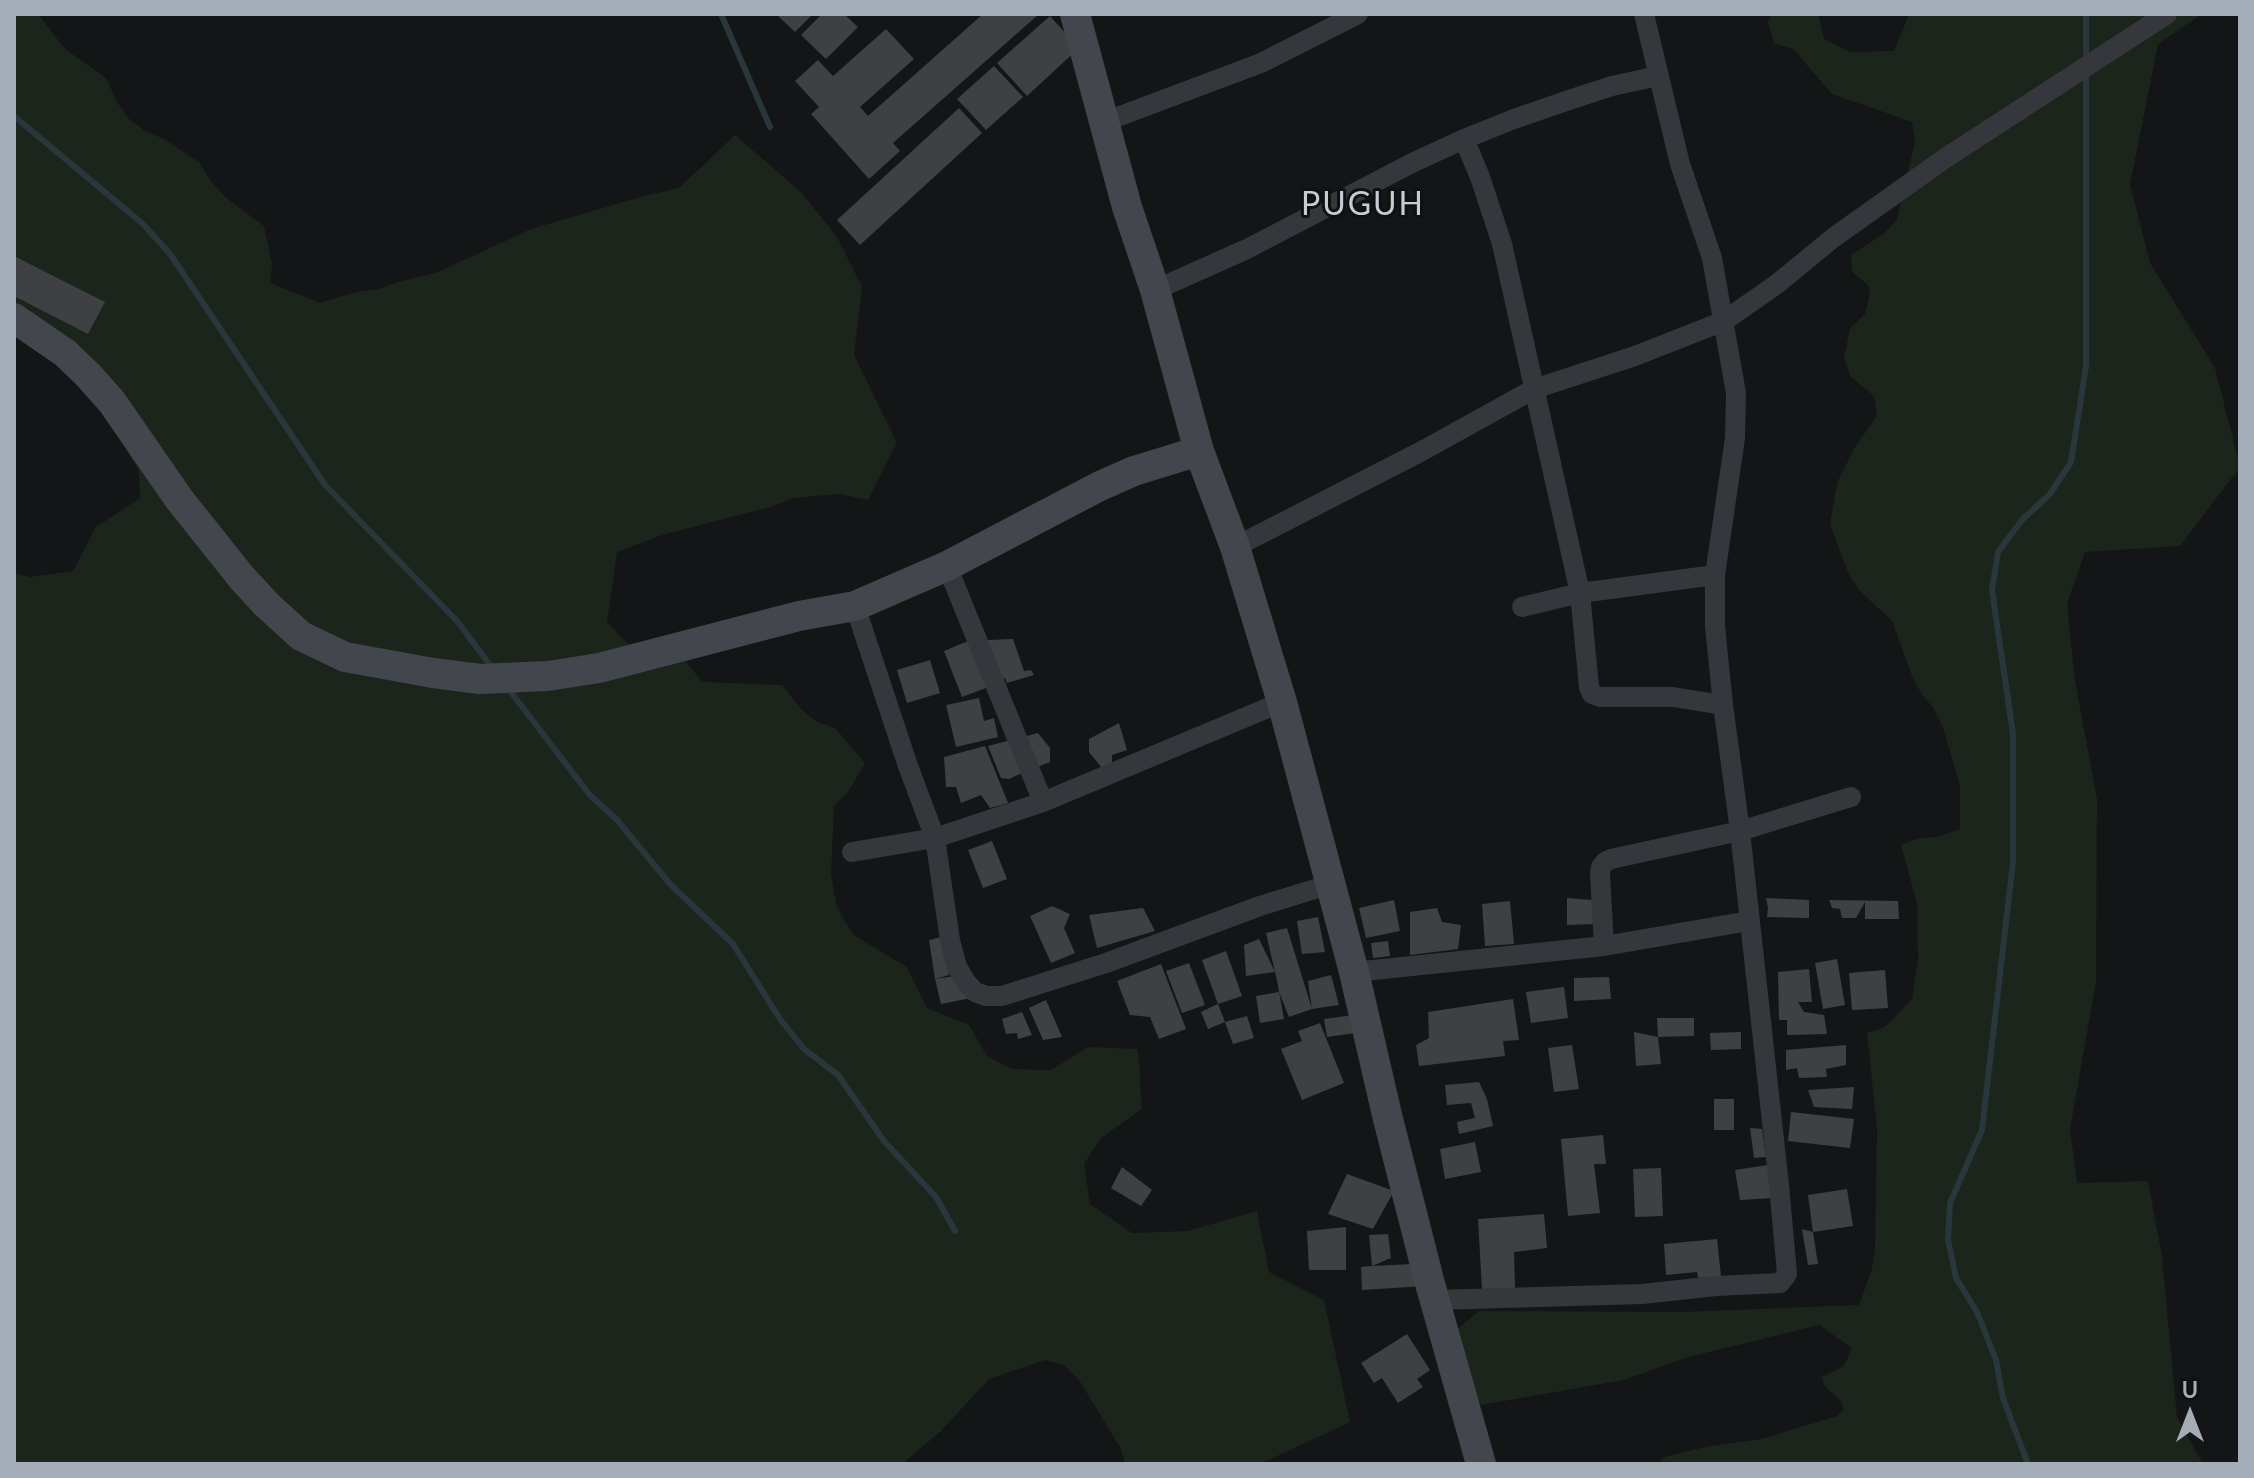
<!DOCTYPE html>
<style>
body{margin:0}
#map{position:relative;width:2254px;height:1478px;overflow:hidden;background:#141516;font-family:Lato,sans-serif}
canvas{display:block}
.frame{position:absolute;inset:0;border:16px solid #a5adb8;pointer-events:none}
.north{position:absolute;left:2150px;top:1374px;width:80px;height:80px;-webkit-text-stroke:6px #0f1011;paint-order:stroke;rotate:0deg;font-size:22px;font-weight:700;line-height:32px;text-align:center;color:#a5adb8}
.north::after{content:'';display:block;margin:auto;width:28px;height:36px;background:#a5adb8;clip-path:polygon(50% 0,100% 100%,50% 72%,0 100%)}
</style>
<div id="map">
<canvas width="2254" height="1478"></canvas>
<div class="frame"></div>
<div class="north">U</div>
</div>
<script>
const ctx = document.querySelector('canvas').getContext('2d');
ctx.lineJoin = 'round';
function fill(path, color) { ctx.fillStyle = color; ctx.fill(path, 'evenodd'); }
const toPath = rows => new Path2D(rows.map(r => 'M' + r).join(''));
function stroke(path, color, width, dash) { ctx.strokeStyle = color; ctx.lineWidth = width; ctx.lineCap = dash ? 'butt' : 'round'; ctx.setLineDash(dash || []); ctx.stroke(path); }
function drawText(font, color, halo, rows, align = 'center') {
  ctx.font = font + ' Lato,sans-serif'; ctx.lineWidth = 6; ctx.setLineDash([]); ctx.textBaseline = 'middle'; ctx.strokeStyle = halo; ctx.fillStyle = color; for (const [text, x, y, turn = 0] of rows) {
    ctx.save(); ctx.translate(x, y); ctx.rotate((+turn || 0) * Math.PI / 180); ctx.textAlign = isNaN(turn) ? turn : align; if (halo) ctx.strokeText(text, 0, 0); ctx.fillText(text, 0, 0); ctx.restore();
  }
}
fill(toPath([
 [14,14,38,14,65,49,106,78,117,102,129,119,145,131,164,139,200,163,210,180,225,197,264,226,272,264,270,283,320,303,339,297,361,291,380,289,398,282,438,272,531,229,644,196,679,188,735,135,801,192,837,237,862,287,854,355,897,443,868,500,839,494,792,498,774,506,662,535,617,552,607,622,632,648,668,638,702,682,782,685,801,709,817,722,835,728,865,763,848,792,834,806,831,874,836,904,844,920,855,936,907,967,927,1008,969,1025,987,1056,1012,1069,1051,1070,1088,1047,1138,1049,1142,1109,1101,1138,1084,1164,1090,1204,1132,1233,1188,1231,1257,1211,1269,1272,1324,1300,1350,1422,1260,1464,1125,1464,1121,1449,1079,1380,1064,1365,1045,1360,989,1379,940,1432,902,1464,14,1464,14,573,30,577,73,571,96,527,140,498,139,471,89,388,14,335],
 [1772,14,1818,14,1824,39,1850,52,1894,51,1909,14,2202,14,2158,44,2130,184,2150,263,2215,368,2240,467,2180,546,2085,552,2067,604,2075,681,2097,799,2096,982,2070,1129,2077,1183,2148,1181,2162,1257,2177,1417,2203,1464,1657,1464,1665,1457,1705,1447,1761,1439,1837,1416,1844,1409,1840,1400,1825,1387,1822,1377,1844,1366,1852,1348,1819,1325,1685,1358,1624,1380,1481,1405,1464,1384,1455,1331,1479,1311,1681,1312,1859,1305,1872,1269,1875,1248,1877,1128,1867,1033,1885,1027,1912,999,1918,960,1917,903,1901,845,1919,838,1938,837,1960,829,1960,787,1943,727,1934,709,1921,693,1912,676,1892,621,1861,592,1849,575,1830,524,1837,483,1855,447,1877,416,1874,396,1851,377,1844,359,1850,328,1865,314,1870,294,1868,285,1852,272,1851,255,1883,234,1897,220,1915,141,1912,122,1832,94,1793,49,1774,43,1768,22]
]), '#1c251c');
stroke(toPath([
 [721,14,770,127],
 [2086,14,2086,62],
 [14,116,143,224,170,254,325,485,457,621,493,669],
 [507,687,589,794,617,820,670,884,733,944,780,1019,804,1049,838,1075,884,1141,936,1197,955,1231],
 [2028,1464,2003,1398,1996,1360,1977,1312,1956,1278,1948,1240,1950,1203,1982,1130,2013,862,2013,734,1992,590,1998,552,2022,520,2050,494,2071,462,2086,366,2086,73]
]), '#29363b', 6);
fill(toPath([
 [776,14,813,14,795,32],
 [822,14,844,14,858,27,826,59,801,35],
 [983,14,1039,14,893,143,900,151,869,179,811,114,819,107,795,81,818,60,833,76,886,29,914,59,860,107,868,116],
 [1050,16,1079,48,1027,96,997,63],
 [994,66,1023,97,986,130,957,99],
 [959,108,982,133,860,245,837,220],
 [14,256,105,302,88,334,14,296],
 [1013,639,1024,671,1031,670,1034,675,1007,683,1005,678,1001,679,990,658,988,640],
 [968,641,991,686,962,697,944,651],
 [930,660,940,693,907,703,897,670],
 [979,698,984,721,994,718,998,737,956,747,946,705],
 [1119,723,1127,750,1112,755,1112,762,1102,768,1089,752,1089,739],
 [1038,733,1050,748,1050,762,1032,769,1019,738],
 [1011,740,1022,773,1009,779,1001,778,988,746],
 [985,746,1008,803,990,808,981,795,961,803,956,787,946,787,944,757],
 [992,841,1007,879,983,888,968,850],
 [1567,898,1592,900,1595,924,1567,925],
 [1766,898,1809,900,1809,918,1767,917,1768,908],
 [1394,900,1400,931,1366,938,1359,908],
 [1829,900,1898,901,1899,919,1865,919,1865,902,1856,918,1842,918,1840,909,1832,908],
 [1510,901,1514,944,1485,946,1482,904],
 [1052,906,1070,914,1064,928,1075,953,1051,963,1030,916],
 [1143,908,1155,931,1097,948,1089,915],
 [1437,908,1442,922,1461,925,1458,949,1410,955,1410,912],
 [1318,917,1325,952,1302,954,1297,921],
 [1287,928,1312,1009,1308,981,1331,975,1339,1005,1312,1009,1289,1017,1279,992,1284,1019,1260,1023,1256,996,1279,992,1278,985,1275,972,1246,976,1244,945,1259,939,1275,972,1266,933],
 [941,937,949,975,935,979,929,940],
 [1388,941,1390,956,1373,958,1371,943],
 [1226,951,1242,996,1218,1004,1202,960],
 [1837,959,1845,1005,1823,1009,1815,963],
 [1189,963,1205,1005,1182,1013,1166,971],
 [1161,964,1186,1029,1159,1039,1150,1017,1130,1015,1117,981],
 [1809,969,1812,1002,1798,1002,1804,1012,1824,1015,1827,1034,1787,1035,1787,1020,1779,1020,1778,972],
 [1885,970,1888,1008,1852,1010,1849,973],
 [955,976,971,998,941,1004,935,979],
 [1609,977,1611,999,1574,1001,1574,978],
 [1564,987,1568,1018,1531,1023,1526,992],
 [1513,999,1519,1040,1503,1041,1505,1056,1419,1066,1416,1045,1429,1038,1428,1012],
 [1046,1000,1062,1037,1043,1040,1029,1008],
 [1218,1004,1225,1022,1208,1029,1201,1012],
 [1022,1012,1032,1035,1018,1039,1017,1033,1006,1034,1002,1019],
 [1353,1015,1356,1033,1327,1037,1324,1019],
 [1247,1016,1254,1038,1233,1044,1225,1022],
 [1657,1018,1694,1018,1694,1036,1658,1037],
 [1320,1023,1344,1083,1302,1100,1281,1049,1302,1041,1298,1031],
 [1634,1032,1658,1037,1661,1064,1636,1066],
 [1741,1032,1741,1049,1711,1050,1710,1033],
 [1572,1045,1579,1089,1554,1092,1548,1048],
 [1846,1045,1846,1065,1826,1069,1827,1077,1799,1078,1797,1068,1786,1070,1786,1050],
 [1479,1082,1487,1099,1493,1126,1459,1134,1457,1122,1475,1118,1471,1103,1447,1105,1445,1085],
 [1854,1087,1852,1109,1814,1107,1808,1090],
 [1714,1099,1734,1099,1734,1130,1714,1130],
 [1791,1112,1854,1119,1850,1148,1788,1141],
 [1750,1128,1762,1129,1766,1157,1754,1158],
 [1603,1135,1606,1164,1594,1164,1600,1213,1568,1216,1561,1139],
 [1475,1142,1481,1172,1445,1179,1440,1149],
 [1768,1165,1773,1198,1740,1200,1735,1170],
 [1122,1167,1152,1190,1141,1206,1111,1188],
 [1661,1168,1663,1216,1635,1217,1633,1169],
 [1347,1174,1394,1191,1373,1229,1328,1214],
 [1847,1189,1853,1226,1813,1232,1808,1195],
 [1544,1214,1547,1248,1514,1252,1515,1288,1482,1289,1478,1219],
 [1346,1227,1346,1270,1309,1270,1307,1231],
 [1802,1229,1813,1232,1818,1264,1808,1265],
 [1388,1234,1391,1258,1372,1266,1413,1264,1425,1286,1362,1290,1361,1267,1372,1266,1369,1235],
 [1717,1239,1721,1276,1698,1278,1697,1272,1666,1275,1664,1244],
 [1407,1334,1430,1370,1417,1379,1423,1387,1398,1403,1382,1378,1374,1383,1361,1363]
]), '#3e4044');
stroke(toPath([
 [1104,122,1261,63,1358,14],
 [1464,139,1480,177,1502,244,1580,593,1589,687,1592,694,1600,697,1673,697,1723,705],
 [1155,290,1247,249,1412,163,1464,139,1514,119,1572,99,1612,86,1658,76],
 [1235,547,1422,451,1534,389,1635,356,1724,321,1777,284,1833,238,1944,159,2167,14],
 [947,566,1043,802],
 [855,606,908,766,935,838,950,940,957,967,966,982,975,992,986,996,1002,996,1106,963,1260,906,1331,884],
 [1522,607,1580,593,1715,575],
 [852,852,935,838,1043,802,1282,702],
 [1604,946,1600,874,1601,867,1605,862,1611,859,1740,831,1851,797],
 [1354,972,1604,946,1749,921],
 [1435,1300,1642,1294,1716,1286,1780,1283,1787,1274,1779,1185,1740,831,1723,705,1715,626,1715,575,1735,438,1736,393,1712,258,1680,164,1644,14]
]), '#35373c', 20);
stroke(toPath([
 [1075,14,1127,207,1155,290,1199,451,1235,547,1282,702,1354,972,1388,1119,1429,1280,1481,1464],
 [14,318,65,353,88,375,112,402,179,499,242,578,267,605,301,636,345,657,433,673,480,679,548,676,599,668,799,616,855,606,947,566,1100,486,1134,471,1199,451]
]), '#43464c', 30);
ctx.letterSpacing = '2px';
drawText('32px', '#c6cbd4', '#0f1011', [
 ["PUGUH",1363,205]
]);
ctx.letterSpacing = '0px';
</script>
